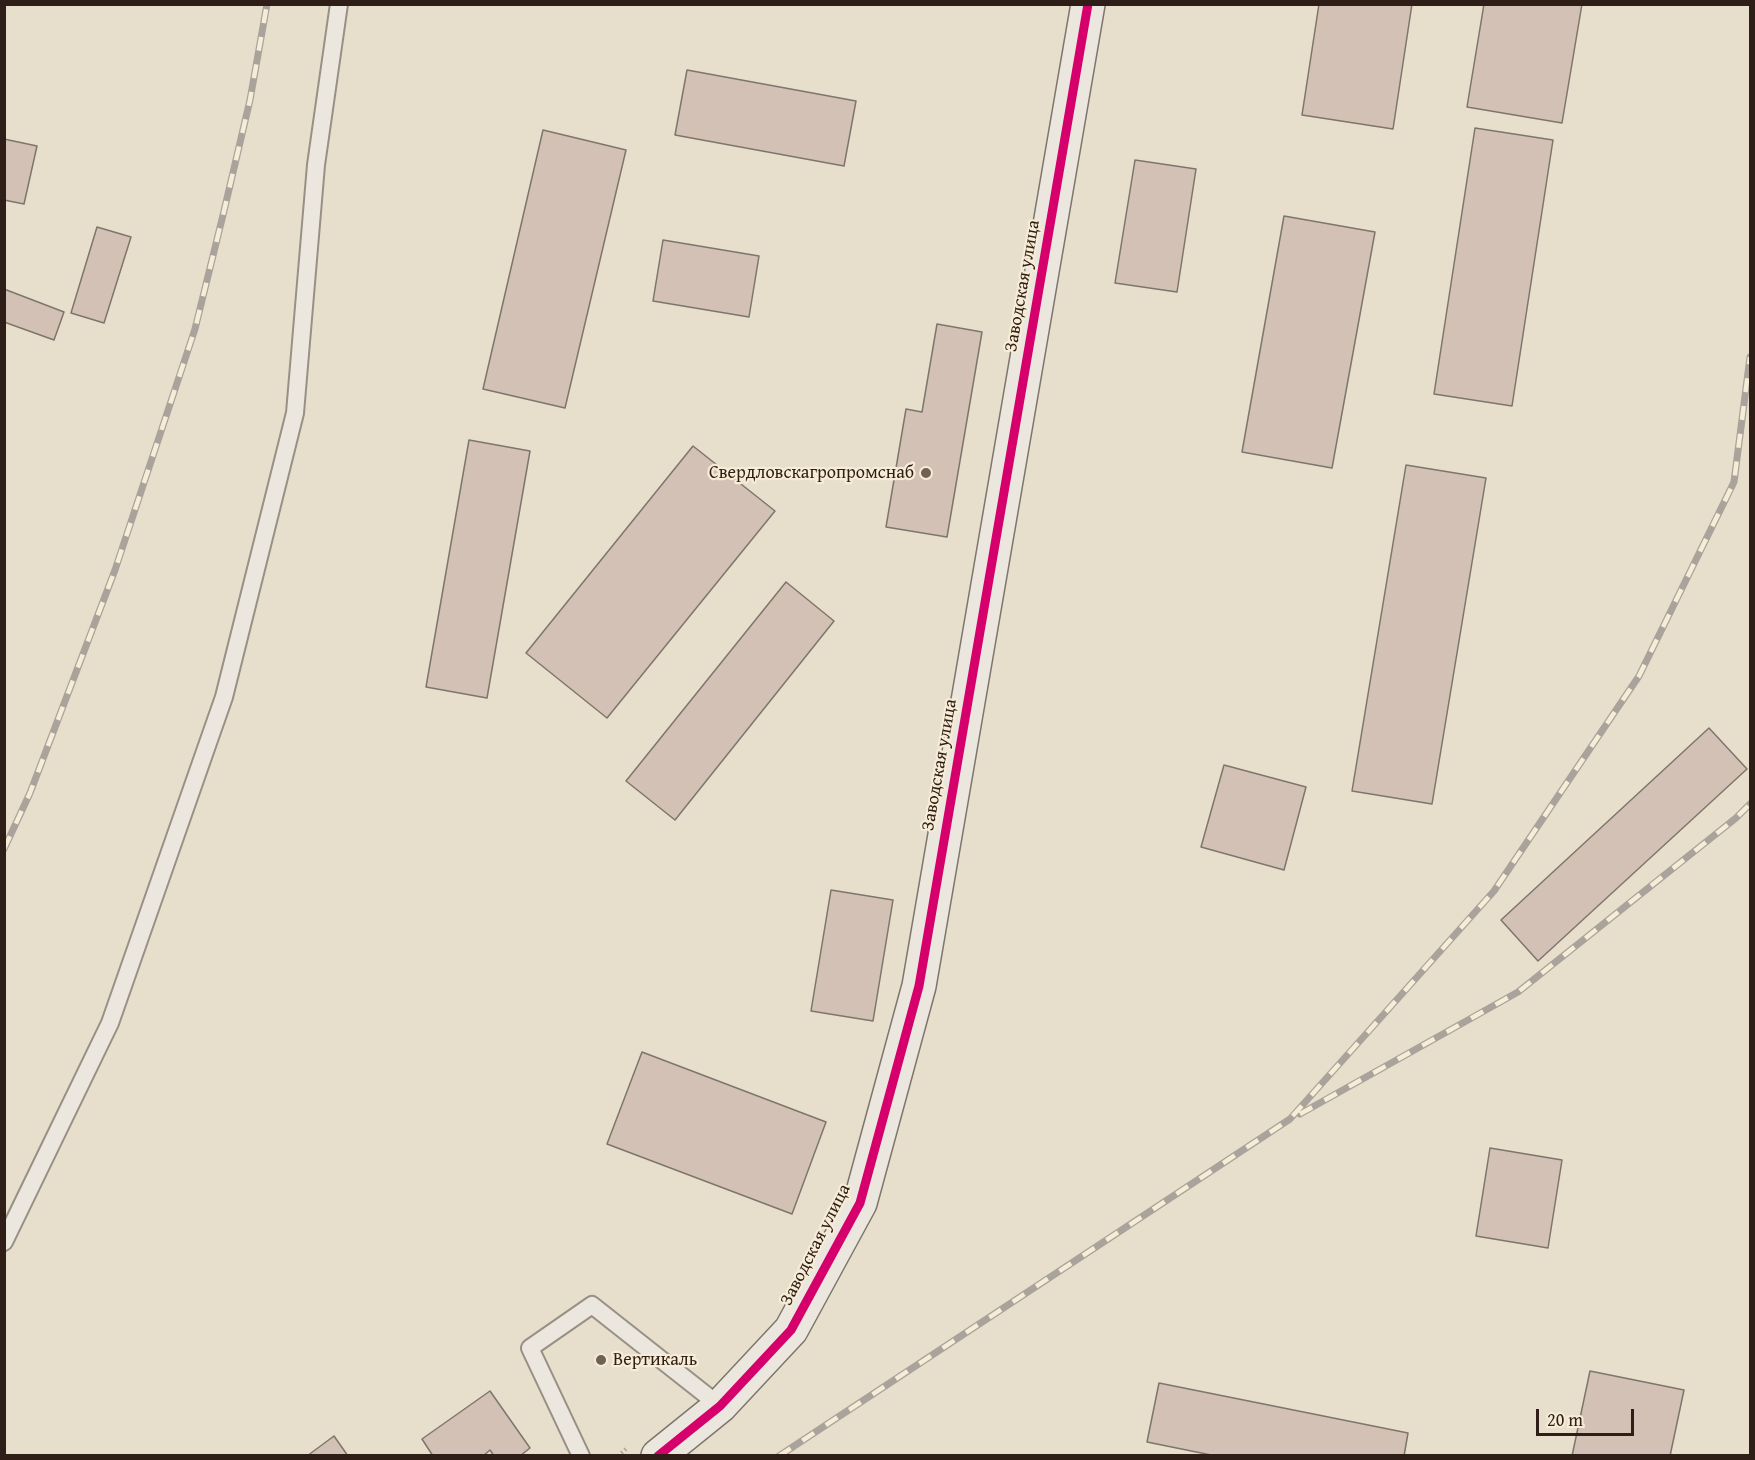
<!DOCTYPE html>
<meta charset="utf-8">
<style>
body{margin:0}
#map{position:relative;width:1755px;height:1460px;overflow:hidden;background:#e7decb;font-family:"Gentium Book Plus",serif}
canvas{display:block}
.frame{position:absolute;inset:0;border:6px solid #2f1e17;pointer-events:none}
.scale{position:absolute;left:1536px;top:1409px;width:98px;height:27px;box-sizing:border-box;border:3px solid #2f1e17;border-top:0;padding-left:8px;font-size:18px;line-height:21px;white-space:nowrap;color:#2f1e17;-webkit-text-stroke:4px #f7ecd6;paint-order:stroke}
</style>
<div id="map">
<canvas width="1755" height="1460"></canvas>
<div class="frame"></div>
<div class="scale">20 m</div>
</div>
<script>
const ctx = document.querySelector('canvas').getContext('2d');
ctx.lineJoin = 'round';
function fill(path, color) { ctx.fillStyle = color; ctx.fill(path, 'evenodd'); }
const toPath = rows => new Path2D(rows.map(r => 'M' + r).join(''));
function stroke(path, color, width, dash) { ctx.strokeStyle = color; ctx.lineWidth = width; ctx.lineCap = dash ? 'butt' : 'round'; ctx.setLineDash(dash || []); ctx.stroke(path); }
function drawText(font, color, halo, rows, align = 'center') {
  ctx.font = font + ' "Gentium Book Plus",serif'; ctx.lineWidth = 4.5; ctx.setLineDash([]); ctx.textBaseline = 'middle'; ctx.strokeStyle = halo; ctx.fillStyle = color; for (const [text, x, y, turn = 0] of rows) {
    ctx.save(); ctx.translate(x, y); ctx.rotate((+turn || 0) * Math.PI / 180); ctx.textAlign = isNaN(turn) ? turn : align; if (halo) ctx.strokeText(text, 0, 0); ctx.fillText(text, 0, 0); ctx.restore();
  }
}
const building = toPath([
 [1319,4,1412,4,1393,129,1302,115,1319,4],
 [1484,4,1582,4,1562,123,1467,107,1484,4],
 [687,70,856,101,844,166,675,135,687,70],
 [1475,128,1553,140,1512,406,1434,394,1475,128],
 [543,130,626,150,565,408,483,389,543,130],
 [4,139,37,146,24,204,4,200,4,139],
 [1135,160,1196,169,1177,292,1115,283,1135,160],
 [1284,216,1375,232,1332,468,1242,452,1284,216],
 [97,227,131,237,104,323,71,313,97,227],
 [663,240,759,256,749,317,653,301,663,240],
 [4,289,64,312,54,340,4,322,4,289],
 [937,324,982,332,947,537,886,527,906,409,922,412,937,324],
 [469,440,530,451,487,698,426,687,469,440],
 [693,446,775,511,607,718,526,653,693,446],
 [1406,465,1486,478,1432,804,1352,791,1406,465],
 [786,582,834,621,675,820,626,781,786,582],
 [1709,728,1747,769,1538,961,1501,920,1709,728],
 [1224,765,1306,787,1284,870,1201,847,1224,765],
 [831,890,893,900,873,1021,811,1011,831,890],
 [642,1052,826,1122,792,1214,607,1144,642,1052],
 [1490,1148,1562,1160,1548,1248,1476,1236,1490,1148],
 [1590,1371,1684,1390,1670,1456,1572,1456,1590,1371],
 [1159,1383,1408,1433,1404,1456,1216,1456,1147,1442,1159,1383],
 [490,1391,530,1448,520,1456,494,1456,490,1450,483,1456,433,1456,422,1439,490,1391],
 [334,1436,348,1456,307,1456,334,1436]
]);
fill(building, '#d3c1b6');
stroke(building, '#7d766c', 1.5);
const lane = toPath([
 [4,1242,110,1023,224,697,295,413,316,165,339,4],
 [581,1456,530,1348,592,1305,720,1406]
]);
const secondary = toPath([
 [658,1456,720,1406,791,1330,860,1203,919,986,1088,4]
]);
stroke(lane, '#979085', 20);
stroke(secondary, '#7d766c', 36);
stroke(toPath([
 [618,1456,626,1449]
]), '#a9a39b', 4, [1.5, 3]);
stroke(lane, '#ebe6de', 16);
stroke(secondary, '#ebe6de', 33);
const rail = toPath([
 [4,849,30,793,115,570,195,329,224,211,250,100,267,4],
 [1300,1114,1518,992,1736,818,1750,804],
 [779,1456,1290,1119,1494,891,1639,676,1734,482,1750,357]
]);
stroke(rail, '#a9a39b', 7);
stroke(rail, '#f7ecd6', 4.5, [14]);
stroke(toPath([
 [658,1456,720,1406,791,1330,860,1203,919,986,1088,4]
]), '#d6006c', 9);
for (const [x, y, r, color] of [
 [926,473,6,"#6f6156"],
 [601,1360,6,"#6f6156"]
]) { const dot = new Path2D(); dot.arc(x, y, r, 0, 2 * Math.PI); ctx.fillStyle = color; ctx.fill(dot); stroke(dot, '#f7ecd6', 2); }
drawText('18px', '#2f1e17', '#f7ecd6', [
 ["Заводская улица",1023,286,-80],
 ["Заводская улица",940,765,-80],
 ["Заводская улица",816,1245,-63]
]);
drawText('18px', '#2f1e17', '#f7ecd6', [
 ["Свердловскагропромснаб",914,473],
 ["Вертикаль",613,1360,"left"]
], 'right');
</script>
